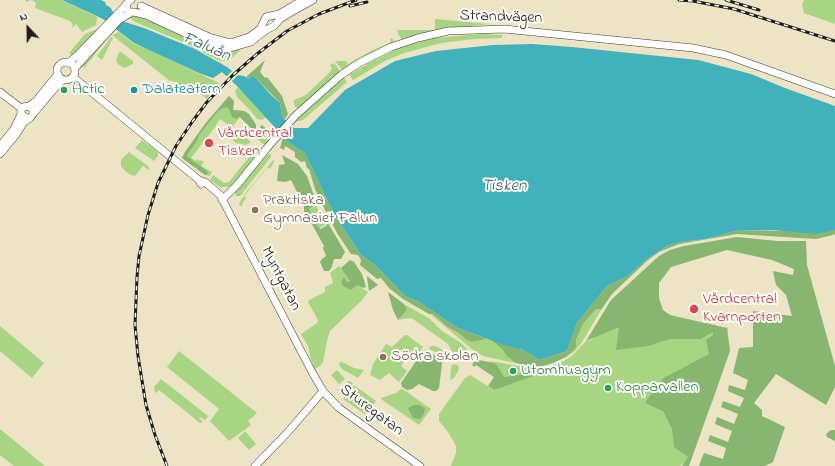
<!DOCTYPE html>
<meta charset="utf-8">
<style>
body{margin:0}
#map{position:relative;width:835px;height:466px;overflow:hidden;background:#ece4c4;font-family:"Indie Flower",sans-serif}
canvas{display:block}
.north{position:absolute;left:8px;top:8px;width:40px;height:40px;-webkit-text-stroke:3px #fdfcf7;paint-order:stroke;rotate:338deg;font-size:11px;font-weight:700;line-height:16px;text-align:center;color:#1c1c1c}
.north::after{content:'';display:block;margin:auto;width:14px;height:18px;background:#1c1c1c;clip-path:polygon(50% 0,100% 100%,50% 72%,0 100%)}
</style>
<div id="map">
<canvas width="835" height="466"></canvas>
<div class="north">N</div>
</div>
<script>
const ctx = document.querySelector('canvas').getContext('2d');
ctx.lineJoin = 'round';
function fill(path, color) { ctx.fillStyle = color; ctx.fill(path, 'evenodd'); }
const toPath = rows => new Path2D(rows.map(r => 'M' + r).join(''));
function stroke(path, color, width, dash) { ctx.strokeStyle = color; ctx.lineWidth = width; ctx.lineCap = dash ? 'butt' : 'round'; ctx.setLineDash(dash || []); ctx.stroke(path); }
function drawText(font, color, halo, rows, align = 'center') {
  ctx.font = font + ' "Indie Flower",sans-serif'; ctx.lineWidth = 4; ctx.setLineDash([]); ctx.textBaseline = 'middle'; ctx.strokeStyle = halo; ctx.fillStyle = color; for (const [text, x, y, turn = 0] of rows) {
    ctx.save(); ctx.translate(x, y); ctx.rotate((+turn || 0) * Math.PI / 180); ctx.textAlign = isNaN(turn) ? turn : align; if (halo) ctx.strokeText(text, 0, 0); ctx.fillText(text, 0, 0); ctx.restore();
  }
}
fill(toPath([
 [25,0,61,0,97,17,96,25,82,32,76,24,73,27,72,26,73,24,70,21,35,8,36,3,34,1,30,0,27,2],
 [804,0,835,0,835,24,804,13,802,5],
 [134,15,144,18,210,49,222,51,241,50,228,61,220,61,181,41,135,22,127,16],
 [435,19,489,24,435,31,402,40,398,34,397,27,398,30,435,30],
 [100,28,72,56,70,54,70,52,85,34],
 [119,32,134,44,153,51,185,67,219,83,207,99,190,86,186,90,171,80,170,81,112,35],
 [481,34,502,35,502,38,474,39,441,43,404,53,385,61,353,80,349,75,369,63,399,48,433,38],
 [111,37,113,38,102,60,97,56],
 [106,38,106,40,85,67,83,67,81,65],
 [391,38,394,40,391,44,343,71,335,61,346,61,348,64,369,52,391,42,390,39],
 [119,52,121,52,133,61,133,64,124,68,118,64,116,61],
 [334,63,341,72,330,79,315,95,299,108,295,107,294,104,294,100,306,95,330,72,332,68,330,65],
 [344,78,347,82,303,120,294,122],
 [238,87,266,117,262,120,257,119,250,110,237,97,235,91],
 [229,96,234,101,233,110,244,111,249,114,256,125,256,128,254,129,251,128,240,117,227,134,223,131,228,125,220,119,216,125,216,126,191,158,196,161,197,159,199,161,200,160,204,162,201,166,212,172,210,176,205,175,182,158,185,152,205,124],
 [256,133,260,133,267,139,268,142,267,144,263,144,257,138,256,136],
 [238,135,241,137,245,136,251,142,246,145,236,143,233,141],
 [142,140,158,152,158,156,154,161,135,148],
 [258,146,262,150,231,186,228,187,220,187,210,180,213,175,224,183,229,182],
 [129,152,148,166,150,171,143,166,135,176,131,175,125,171,121,166,121,160],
 [268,154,271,154,271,157,240,196,236,196,235,192,238,188],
 [274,159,274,162,270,169,267,167,244,195,246,198,243,202,242,206,240,206,239,204,241,200],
 [316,205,326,224,318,229,308,210],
 [339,266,345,272,350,281,347,282,344,278,341,282,357,285,368,292,362,300,330,331,327,341,323,362,320,366,315,369,311,360,308,346,301,334,317,323,318,320,308,302,309,300,325,292,325,287,333,283,333,282,330,273],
 [404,304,430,319,442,331,461,343,468,350,470,354,469,361,465,362,462,359,454,356,448,344,413,319,409,318,398,320,407,310],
 [628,308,728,328,727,333,730,349,713,400,686,462,680,466,451,466,456,453,456,446,448,432,439,421,439,414,465,378,470,375,494,390,534,372,504,377,497,365,490,361,540,370,559,364,572,356,586,341,591,340],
 [596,309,599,309,601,310,582,342,575,351,566,357,574,350,576,347,576,340,583,324],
 [429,313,439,319,446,326,471,342,487,339,491,340,503,350,510,359,514,362,524,365,483,356,473,350],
 [0,326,44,363,32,378,0,351],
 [405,335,407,335,423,347,416,357,408,352,406,355,405,361,401,366,407,371,399,382,389,373,380,380,370,375,373,364,386,344,392,347],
 [431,346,436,346,450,355,445,355,435,352,429,349],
 [179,351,257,413,248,421,251,425,229,441,210,421,219,409,167,367],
 [340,362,342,362,354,368,364,370,358,378,342,369,339,365],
 [454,364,457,365,459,367,458,371,454,378,451,380,450,379,451,366],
 [337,370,345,379,339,384,331,375],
 [161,379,208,416,205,420,200,417,199,418,203,422,200,423,159,390,156,393,155,392,154,387],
 [349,381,353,383,344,396,338,390],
 [354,385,376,401,366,415,343,399],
 [401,389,404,390,431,409,419,425,381,399,381,398,396,393],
 [0,429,45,466,14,466,0,455],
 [245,431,256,444,249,450,238,438]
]), '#a8d582');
fill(toPath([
 [265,60,260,72,265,78,267,77,282,96,288,114,285,119,282,117,280,103,253,75,248,79,246,77],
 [229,96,234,101,233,110,244,111,249,114,256,125,256,128,254,129,251,128,240,117,238,117,237,119,232,117,229,109,227,107,223,108,218,111,199,135,197,141,187,155,188,157,207,171,208,174,205,175,182,158,185,152,205,124],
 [262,125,268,130,272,129,274,127,277,130,271,138,261,130,260,127],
 [283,137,288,142,305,153,333,212,361,255,375,265,405,296,419,302,458,328,487,339,471,342,467,340,458,333,446,326,439,319,432,314,429,314,403,299,389,288,381,278,377,279,360,265,361,260,358,255,351,254,337,233,330,219,332,216,329,211,326,212,315,189,309,169,307,168,305,161,301,162,295,157,295,152,285,146,284,150,280,148],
 [282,155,298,164,307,176,317,204,309,209,315,223,320,229,326,226,328,223,345,252,341,259,334,259,332,267,329,271,324,271,320,262,322,259,326,256,323,248,324,246,308,217,305,215,304,212,304,206,291,180,285,182,277,181,279,165,285,164],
 [835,230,835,234,833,235,816,239,737,234,679,244,659,252,648,260,612,294,601,310,599,309,596,309,583,324,576,340,576,347,574,350,566,357,553,363,540,367,524,365,514,362,507,356,503,350,491,340,523,350,540,360,567,351,577,323,607,286,628,276,646,260,667,246,680,242,706,239,735,231],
 [737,237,778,241,806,241,807,265,835,366,835,387,826,405,776,374,754,403,762,410,762,416,785,427,773,462,765,466,700,466,699,465,704,453,723,459,726,448,708,441,710,435,728,442,732,431,715,424,717,417,734,424,738,414,721,407,723,401,740,407,744,398,728,391,729,385,745,390,748,380,733,373,739,348,753,347,753,311,792,316,786,295,776,285,773,271,793,275,794,269,772,260,727,250,671,267,659,283,659,298,663,310,670,315,727,328,730,351,689,466,682,466,688,457,674,447,672,429,663,411,645,403,662,379,709,354,706,340,713,335,713,332,701,339,670,339,648,346,616,350,619,327,586,341,611,300,659,256,670,250,684,246],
 [350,260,354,262,362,274,366,287,363,288,357,285,351,290,343,286,341,282,344,277,347,282,350,281,341,268],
 [367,276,378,285,369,291,367,278],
 [388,292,404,304,407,310,398,320,393,310],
 [425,350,441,359,442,364,439,388,436,391,433,391,419,384,412,389,407,390,402,387,401,383,421,354],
 [479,360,494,363,497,365,504,377,540,371,542,373,494,390,488,386,494,377,476,365,475,367,472,365,474,362],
 [414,405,419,405,425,408,424,414,420,419,413,418,408,408],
 [831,430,835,430,835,441,827,437,826,434]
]), '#86b670');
fill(toPath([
 [62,0,101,0,105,2,106,5,111,8,112,11,125,22,144,28,195,49,227,67,237,75,244,76,248,79,253,75,272,96,280,103,282,117,294,128,308,128,345,90,395,61,436,51,493,45,532,44,572,47,698,60,751,74,785,88,835,106,835,230,816,234,774,230,735,231,706,239,680,242,667,246,646,260,628,276,607,286,577,323,567,351,540,360,523,350,501,344,458,328,419,302,405,296,375,265,361,255,333,212,305,153,288,142,238,87,222,72,213,78,199,73,134,43,103,19]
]), '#41b1bb');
fill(toPath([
 [234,69,240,73,230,83,225,78]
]), '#ece4c4');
const secondary = toPath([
 [141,6,209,37,227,42,233,42,249,37,260,29,266,17,279,14,303,0],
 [127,9,126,4,131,0],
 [134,12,146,15,211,45,226,48,234,47,251,42,266,30,274,26,280,19,288,14,313,0],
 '57 71a9 9 0 1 1 18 0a9 9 0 1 1-18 0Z',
 [68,63,78,55,126,5],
 [75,68,119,20,132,12],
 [73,77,199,180,201,184],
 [0,92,22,109],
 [29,106,36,101,58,74],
 [33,114,54,89,63,80],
 [0,146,14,129,21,114,21,110,23,107,29,106,33,110,33,114,30,118,26,118,21,114],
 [0,154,15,136,24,122,30,118],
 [199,180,205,182,220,195,312,372,323,391,339,408,420,466],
 [222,200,238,184,267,148,296,115,341,75,359,63,391,47,418,38,448,31,504,29,693,48,726,55,835,94],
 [255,466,288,432,323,391]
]);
stroke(secondary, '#3b3a35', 8);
stroke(secondary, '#fff', 7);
const rail = toPath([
 [679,0,693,1,734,9,835,41],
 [726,0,759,10],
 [350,6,367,2],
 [167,466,155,435,146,405,138,356,135,325,137,277,139,256,148,215,158,183,176,146,192,122,207,102,233,75,257,54,287,31,319,14,356,0]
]);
stroke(rail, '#1c1c1c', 3);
stroke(rail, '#fdfcf7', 1.5, [4.5]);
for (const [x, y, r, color] of [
 [64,90,4,"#2e9e5b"],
 [134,90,4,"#0f9aa8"],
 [209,143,5,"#e0444e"],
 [255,210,4,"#8d6e63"],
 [694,309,5,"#e0444e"],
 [383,357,4,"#8d6e63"],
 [513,371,4,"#2e9e5b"],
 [608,388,4,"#2e9e5b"]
]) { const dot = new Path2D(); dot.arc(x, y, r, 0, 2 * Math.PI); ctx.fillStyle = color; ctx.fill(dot); stroke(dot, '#fdfcf7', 1.5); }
drawText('16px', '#1c1c1c', '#fdfcf7', [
 ["Strandvägen",501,18,2],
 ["Myntgatan",280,279,63],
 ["Sturegatan",371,411,37]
]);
drawText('16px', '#27864d', '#fdfcf7', [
 ["Actic",72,90],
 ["Utomhusgym",521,371],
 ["Kopparvallen",616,388]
], 'left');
drawText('16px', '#0d838f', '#fdfcf7', [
 ["Dalateatern",142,90]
], 'left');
drawText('16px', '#be3a42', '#fdfcf7', [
 ["Vårdcentral",218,134],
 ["Tisken",218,152],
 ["Vårdcentral",703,300],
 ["Kvarnporten",703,318]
], 'left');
drawText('16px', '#785e54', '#fdfcf7', [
 ["Praktiska",263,201],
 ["Gymnasiet Falun",263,219],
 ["Södra skolan",391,357]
], 'left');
drawText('italic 17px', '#2d5f64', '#fdfcf7', [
 ["Faluån",206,48,23],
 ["Tisken",504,187]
]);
</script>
